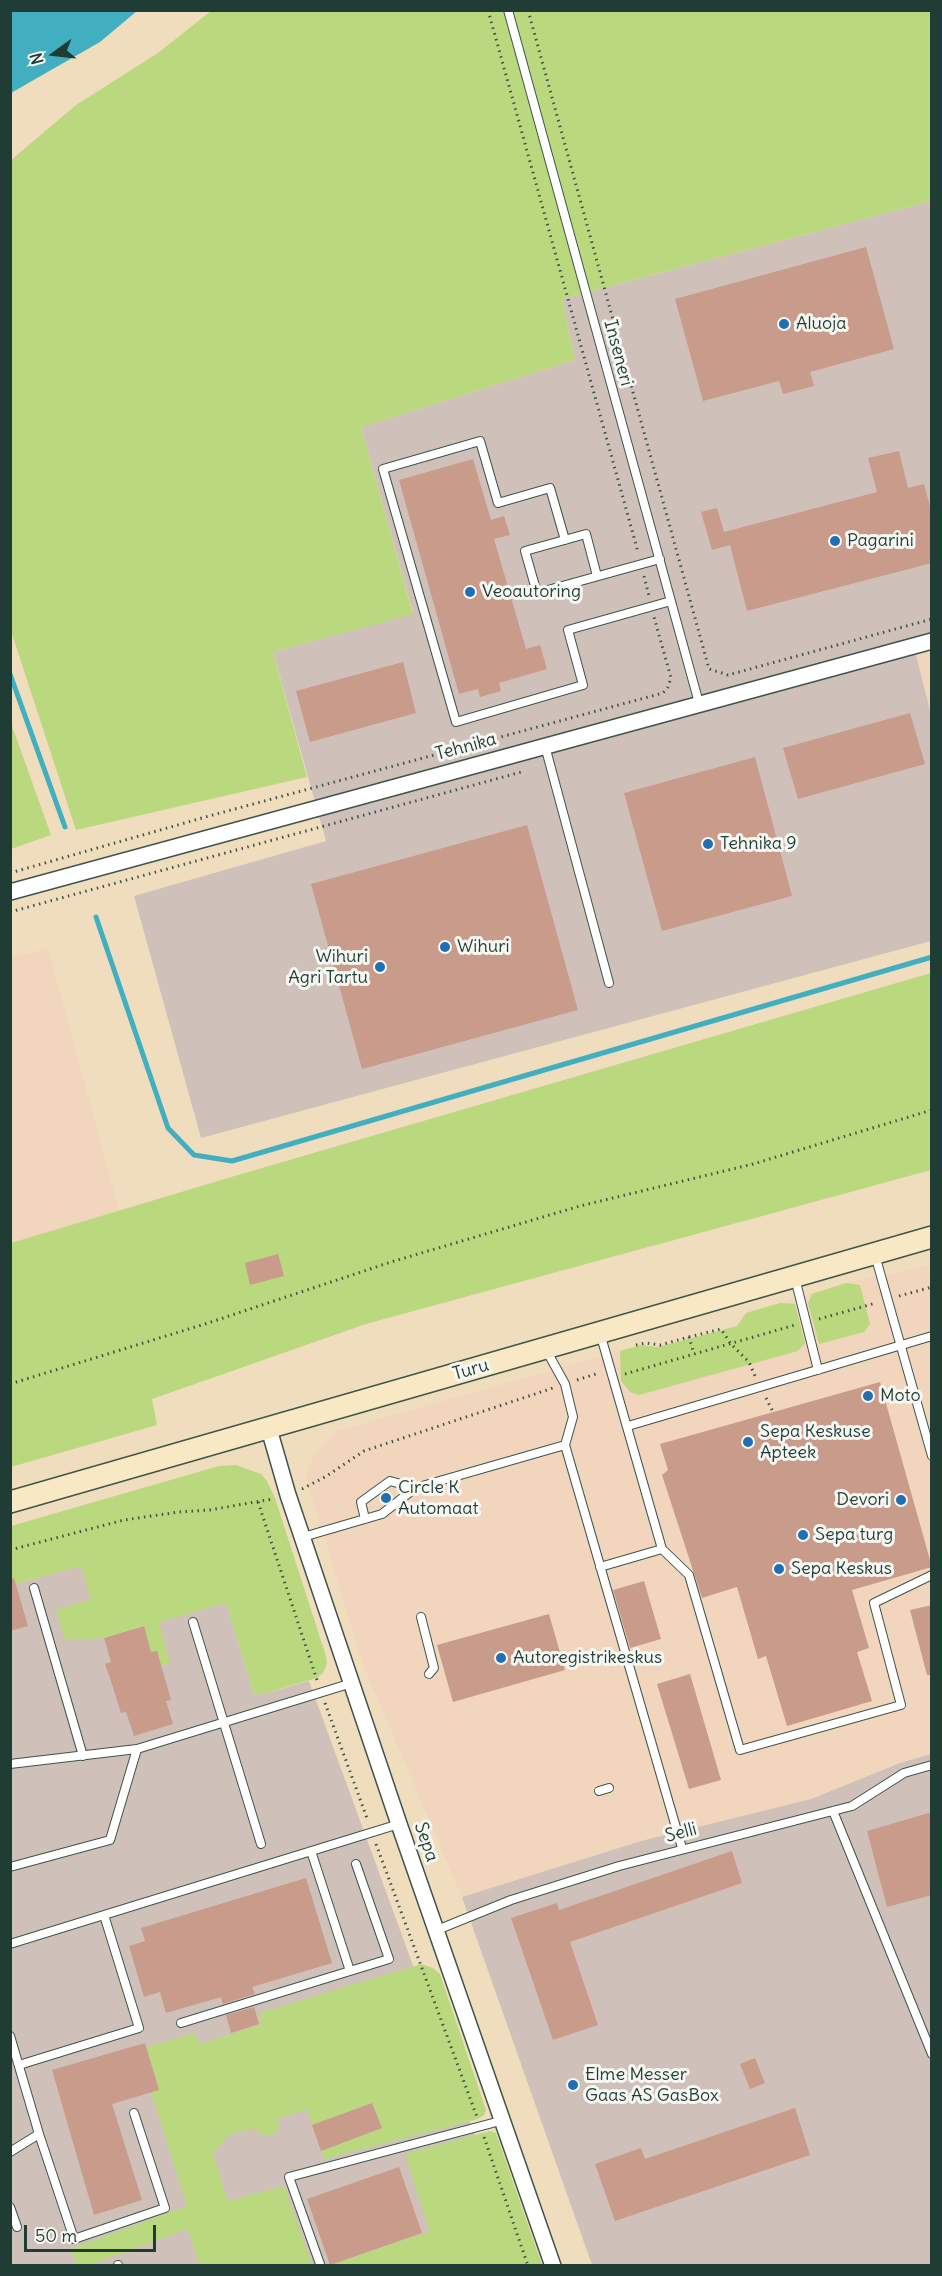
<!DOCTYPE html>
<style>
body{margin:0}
#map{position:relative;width:942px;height:2276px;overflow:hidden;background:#f0ddbd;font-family:Delius,sans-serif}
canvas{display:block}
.frame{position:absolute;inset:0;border:12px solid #1f3d34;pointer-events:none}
.north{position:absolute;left:24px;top:24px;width:60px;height:60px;-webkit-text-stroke:4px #f6f6f2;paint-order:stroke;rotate:255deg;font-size:16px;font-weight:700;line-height:24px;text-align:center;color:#1f3d34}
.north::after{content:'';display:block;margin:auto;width:21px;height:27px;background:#1f3d34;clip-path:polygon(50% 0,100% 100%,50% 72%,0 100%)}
.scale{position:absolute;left:24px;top:2225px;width:132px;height:27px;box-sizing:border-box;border:3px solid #1f3d34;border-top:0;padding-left:8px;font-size:18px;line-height:21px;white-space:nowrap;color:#1f3d34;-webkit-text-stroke:4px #f6f6f2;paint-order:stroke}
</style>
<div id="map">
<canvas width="942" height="2276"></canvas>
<div class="frame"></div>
<div class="north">N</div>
<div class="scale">50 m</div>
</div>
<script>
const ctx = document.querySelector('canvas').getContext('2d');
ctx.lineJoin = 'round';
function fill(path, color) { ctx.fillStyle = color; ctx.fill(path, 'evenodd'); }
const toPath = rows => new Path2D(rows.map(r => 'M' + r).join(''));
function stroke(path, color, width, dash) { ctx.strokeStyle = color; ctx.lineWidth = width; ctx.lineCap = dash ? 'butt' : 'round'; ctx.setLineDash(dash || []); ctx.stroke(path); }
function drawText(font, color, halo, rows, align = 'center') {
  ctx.font = font + ' Delius,sans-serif'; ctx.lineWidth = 6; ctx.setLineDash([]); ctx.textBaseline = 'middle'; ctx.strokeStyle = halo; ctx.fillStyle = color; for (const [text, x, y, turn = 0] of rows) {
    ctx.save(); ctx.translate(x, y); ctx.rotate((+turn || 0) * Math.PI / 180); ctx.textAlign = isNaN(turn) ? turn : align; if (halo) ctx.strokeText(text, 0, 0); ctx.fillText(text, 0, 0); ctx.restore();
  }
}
fill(toPath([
 [931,641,931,714,914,646],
 [48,948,119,1211,11,1244,11,958],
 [931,1265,931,1754,900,1763,811,1799,641,1841,462,1897,363,1665,306,1477,313,1455,337,1431,641,1345,658,1347,737,1326,746,1313,780,1303,846,1283]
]), '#f2d5bd');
fill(toPath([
 [931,201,932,641,914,647,931,714,931,941,201,1138,134,896,326,841,273,652,413,613,361,427,575,360,562,299],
 [81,1565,104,1638,226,1602,253,1692,259,1695,309,1681,475,2135,519,2265,11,2266,11,1585],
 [931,1754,931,2265,592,2265,462,1897,641,1841,811,1799,900,1763]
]), '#cfc1ba');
fill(toPath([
 [211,11,931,11,931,201,562,299,575,360,361,427,413,614,273,652,307,777,76,830,11,631,10,161,76,105,158,53],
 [11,723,51,835,11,849,10,849],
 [931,973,931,1170,366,1324,152,1399,157,1425,11,1467,11,1243,238,1175],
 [846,1283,860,1285,870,1324,864,1332,819,1344,808,1303,812,1294],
 [780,1303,795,1304,805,1343,798,1351,639,1395,630,1392,621,1381,620,1351,641,1345,658,1347,737,1326,746,1313],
 [236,1465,261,1474,267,1481,275,1498,326,1656,327,1663,323,1673,317,1678,259,1695,253,1692,226,1603,159,1622,170,1663,161,1666,157,1651,151,1652,143,1626,104,1638,65,1640,56,1610,91,1599,81,1566,11,1585,11,1526,219,1466],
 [421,1964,433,1968,440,1974,486,2110,484,2115,478,2119,324,2159,321,2151,382,2128,372,2103,312,2125,307,2109,278,2119,279,2128,275,2134,268,2136,261,2135,256,2128,230,2134,213,2154,228,2201,284,2186,312,2265,200,2265,187,2229,90,2265,77,2265,70,2249,187,2206,151,2092,159,2089,146,2047,195,2033,200,2044,262,2024,259,2013],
 [490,2131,496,2133,542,2265,328,2266,430,2231,405,2154]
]), '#bad87e');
fill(toPath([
 [11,10,137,10,137,11,100,42,11,93]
]), '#42afc0');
stroke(toPath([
 [10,674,65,827],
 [96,917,168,1128,194,1155,232,1161,932,957]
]), '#42afc0', 5);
fill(toPath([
 [866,247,894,349,810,372,814,386,783,394,779,381,703,401,675,299],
 [899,451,908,488,924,484,932,514,932,563,747,611,730,545,712,550,701,512,717,508,724,532,877,492,868,458],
 [473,459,491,520,504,516,510,535,494,539,526,649,540,645,547,669,499,683,501,691,480,697,478,689,459,694,399,480],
 [403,662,416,713,310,742,296,691],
 [910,713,925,764,798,799,783,748],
 [755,757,792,896,662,931,624,793],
 [527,825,578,1010,362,1069,311,884],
 [278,1254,284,1276,250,1285,245,1263],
 [880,1382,932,1567,852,1590,869,1648,857,1652,872,1701,787,1726,766,1656,758,1659,737,1587,702,1598,662,1475,668,1470,660,1444],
 [14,1578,28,1626,10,1631,10,1579],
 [644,1581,661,1639,630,1648,613,1590],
 [932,1605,932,1675,927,1675,910,1610],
 [549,1614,565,1670,453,1702,437,1645],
 [144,1626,151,1652,157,1651,171,1700,166,1701,173,1724,134,1736,126,1712,121,1713,111,1681,105,1664,111,1662,104,1638],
 [690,1674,721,1780,689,1789,657,1684],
 [932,1812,932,1895,887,1907,867,1831],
 [732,1851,742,1883,570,1942,598,2025,553,2040,511,1918,557,1903,559,1910],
 [306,1878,332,1963,252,1987,255,1994,223,2004,221,1997,166,2013,160,1992,144,1997,129,1946,145,1941,141,1928],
 [254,2007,259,2024,231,2033,226,2015],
 [145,2043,159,2090,112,2104,142,2200,94,2215,52,2070],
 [755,2058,765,2083,750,2089,740,2064],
 [372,2103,382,2128,321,2151,312,2125],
 [795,2108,810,2155,615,2221,595,2164,641,2148,645,2159],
 [399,2167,422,2233,330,2265,307,2199]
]), '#c99b8a');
const service = toPath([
 [508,10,699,703],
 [565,540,550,488,498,503,480,441,383,469,456,722,583,685,568,630,671,601],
 [597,576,586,534,525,551,537,593,660,559],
 [545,746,609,983],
 [875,1255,932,1456],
 [795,1278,818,1370],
 [600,1333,662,1549,689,1575,740,1750,901,1705,874,1603,932,1575],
 [545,1348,565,1384,573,1417,565,1445,682,1848],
 [628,1426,932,1336],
 [365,1519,361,1502,390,1481,415,1488,565,1445],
 [303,1537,382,1514,415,1488],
 [600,1567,662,1549],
 [34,1588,83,1756],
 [421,1617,434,1668,429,1674],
 [193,1622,261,1844],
 [10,1764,137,1749,352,1683],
 [599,1791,609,1788],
 [833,1811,932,2054],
 [10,1867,110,1840,137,1749],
 [437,1930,511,1900,619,1866,852,1806,904,1773,932,1765],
 [10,1944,399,1824],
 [350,1971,389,1959,356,1864],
 [181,2023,350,1971,311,1851],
 [10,2036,39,2134,10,2152],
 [19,2065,139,2028,104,1915],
 [39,2134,74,2239,165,2208,134,2113],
 [10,2207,17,2227],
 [320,2264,289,2177,504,2120],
 [118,2265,118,2266]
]);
const minor = toPath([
 [10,892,932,641],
 [269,1429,288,1495,399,1824,553,2266]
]);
const secondary = toPath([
 [10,1502,932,1237]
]);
stroke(service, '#3e5549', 10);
stroke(minor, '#3e5549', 18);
stroke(secondary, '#3e5549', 24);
stroke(toPath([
 [488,10,638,552],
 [528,10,709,669,728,675,739,672,932,619],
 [644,576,649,596],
 [10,873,209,816,663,693,668,687,671,678,654,617],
 [10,912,525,771],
 [899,1296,932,1287],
 [819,1319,876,1303],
 [689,1337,721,1329,731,1344,749,1362,755,1376],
 [636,1345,646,1343,660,1345,689,1337,694,1354],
 [625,1374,795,1325],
 [577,1380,599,1373],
 [10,1384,205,1324,391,1262,580,1206,753,1164,932,1110],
 [766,1398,773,1412],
 [302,1489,325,1477,364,1451,553,1388],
 [258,1502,318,1683],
 [10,1550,124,1520,179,1512,209,1510,273,1499],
 [325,1703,368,1821],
 [376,1844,477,2117],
 [484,2137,528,2266]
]), '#3e5549', 3, [1.5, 4.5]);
stroke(service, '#fff', 8);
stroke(minor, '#fff', 15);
stroke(secondary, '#f8e8c3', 21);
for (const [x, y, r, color] of [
 [784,324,6,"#1f6fb2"],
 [835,541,6,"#1f6fb2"],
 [470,592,6,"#1f6fb2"],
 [708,844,6,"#1f6fb2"],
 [445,947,6,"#1f6fb2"],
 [380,967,6,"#1f6fb2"],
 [868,1396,6,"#1f6fb2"],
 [748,1442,6,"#1f6fb2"],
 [386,1498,6,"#1f6fb2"],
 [901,1500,6,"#1f6fb2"],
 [803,1535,6,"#1f6fb2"],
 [779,1569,6,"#1f6fb2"],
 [501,1658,6,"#1f6fb2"],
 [573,2085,6,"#1f6fb2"]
]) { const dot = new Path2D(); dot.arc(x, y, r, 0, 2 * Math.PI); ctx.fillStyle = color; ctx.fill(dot); stroke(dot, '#f6f6f2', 2); }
drawText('18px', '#1f3d34', '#f6f6f2', [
 ["Aluoja",796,324],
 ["Pagarini",847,541],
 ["Veoautoring",482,592],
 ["Tehnika 9",720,844],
 ["Wihuri",457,947],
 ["Wihuri",368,957,"right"],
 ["Agri Tartu",368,978,"right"],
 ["Moto",880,1396],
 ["Sepa Keskuse",760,1432],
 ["Apteek",760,1453],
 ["Circle K",398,1488],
 ["Automaat",398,1509],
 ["Devori",889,1500,"right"],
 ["Sepa turg",815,1535],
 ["Sepa Keskus",791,1569],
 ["Autoregistrikeskus",513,1658],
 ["Elme Messer",585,2075],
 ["Gaas AS GasBox",585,2096]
], 'left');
drawText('18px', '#1f3d34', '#f6f6f2', [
 ["Inseneri",618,353,75],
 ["Tehnika",466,747,-15],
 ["Turu",471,1370,-16],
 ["Selli",681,1833,-15],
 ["Sepa",426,1842,71]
]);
</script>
